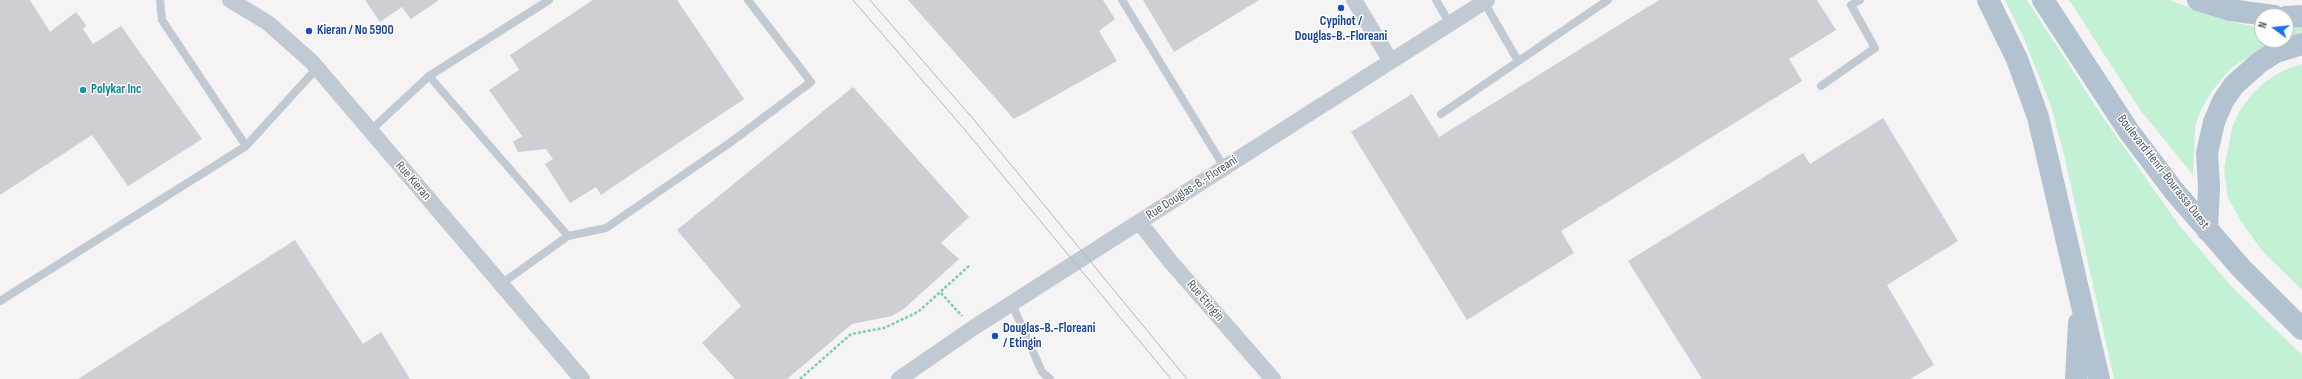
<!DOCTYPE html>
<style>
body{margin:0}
#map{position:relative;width:2302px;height:379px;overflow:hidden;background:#f5f3f3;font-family:"Sofia Sans Condensed",sans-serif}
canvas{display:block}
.north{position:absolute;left:2254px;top:8px;width:40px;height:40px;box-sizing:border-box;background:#fff;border:1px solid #b7bbc0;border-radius:50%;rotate:285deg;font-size:11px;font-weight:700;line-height:16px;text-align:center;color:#4a5661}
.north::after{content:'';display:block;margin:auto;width:14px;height:18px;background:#1a73e8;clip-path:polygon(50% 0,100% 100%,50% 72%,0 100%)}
</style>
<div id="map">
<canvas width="2302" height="379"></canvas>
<div class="north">N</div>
</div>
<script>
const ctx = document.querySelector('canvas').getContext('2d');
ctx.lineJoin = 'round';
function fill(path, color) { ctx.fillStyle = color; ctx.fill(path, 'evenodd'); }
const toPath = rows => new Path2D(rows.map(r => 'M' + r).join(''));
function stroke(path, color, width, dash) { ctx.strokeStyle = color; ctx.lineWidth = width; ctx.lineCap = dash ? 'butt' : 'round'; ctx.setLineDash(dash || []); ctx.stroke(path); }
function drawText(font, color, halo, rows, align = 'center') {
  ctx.font = font + ' "Sofia Sans Condensed",sans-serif'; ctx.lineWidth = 3; ctx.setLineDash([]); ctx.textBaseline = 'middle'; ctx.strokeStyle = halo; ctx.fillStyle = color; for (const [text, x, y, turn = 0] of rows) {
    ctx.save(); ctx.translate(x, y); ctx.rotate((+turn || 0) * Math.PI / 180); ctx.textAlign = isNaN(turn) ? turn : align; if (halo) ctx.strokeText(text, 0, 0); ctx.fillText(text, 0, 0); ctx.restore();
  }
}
fill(toPath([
 [2005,0,2027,0,2102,116,2179,225,2231,286,2302,355,2302,379,2114,379,2064,155,2051,106,2024,39],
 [2069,0,2169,0,2232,22,2262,28,2262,40,2284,40,2252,55,2231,68,2212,91,2200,112,2195,127,2193,175,2141,111],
 [2302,26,2302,37,2286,40,2286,29],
 [2302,64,2302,290,2263,252,2241,221,2228,198,2224,170,2232,128,2239,112,2252,94,2265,82,2284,70]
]), '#c3f1d5');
fill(toPath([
 [0,0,30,0,50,32,76,12,86,25,83,29,93,44,121,26,202,139,128,186,92,135,0,195],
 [365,0,439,0,411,19,402,7,380,22],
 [593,0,677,0,744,99,601,195,596,187,570,203,545,164,553,159,546,149,518,152,513,142,522,136,489,90,519,70,510,55],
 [908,0,1103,0,1115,19,1099,31,1117,61,1014,119],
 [1143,0,1259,0,1174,52],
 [1659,0,1817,0,1836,30,1789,59,1802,81,1561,231,1574,253,1467,320,1351,132,1412,94,1439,137],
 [853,87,969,217,941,243,959,259,905,308,892,316,852,324,787,379,735,379,702,343,741,306,677,230],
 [1883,118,1958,241,1887,285,1934,365,1910,379,1702,379,1628,261,1803,153,1810,164],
 [295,240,363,344,381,332,410,379,78,379]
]), '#cdcfd5');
stroke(toPath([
 [941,293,962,316],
 [800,379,851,334,884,328,918,312,970,265]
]), '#7ad0a6', 2.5, [3, 2]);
stroke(toPath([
 [160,0,162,20,246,146],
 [1122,0,1224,167],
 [1436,0,1450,24],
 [1484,2,1518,61],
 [429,76,568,236],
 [1821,86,1875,48,1851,5,1860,0],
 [1441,114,1608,0],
 [370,131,429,76,549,0],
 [501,284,568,236,606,228,731,142,811,82,748,0],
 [0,301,246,146,317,68],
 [1012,304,1042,372,1050,379]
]), '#c1cad2', 8);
stroke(toPath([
 [230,0,268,23,312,62,582,379],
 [1354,0,1390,60],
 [1139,222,1170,261,1273,379],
 [899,379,973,328,1487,0]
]), '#c1cad2', 16);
stroke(toPath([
 [1988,0,2017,59,2038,117,2099,379],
 [2043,0,2128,130,2174,191,2241,268,2302,329],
 [2198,0,2230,10,2274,16],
 [2286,17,2302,16],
 [2207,230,2209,187,2207,153,2214,122,2223,101,2234,85,2260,62,2276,52,2302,44],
 [2076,379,2079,323]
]), '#b3c2d1', 22);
stroke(toPath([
 [853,0,965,130,1171,379],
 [870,0,975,121,1187,379]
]), '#b5b8bd', 1);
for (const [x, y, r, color] of [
 [1341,8,4,"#1a4fb4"],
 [309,31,4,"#1a4fb4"],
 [83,90,4,"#0f9aa8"],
 [995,336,4,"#1a4fb4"]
]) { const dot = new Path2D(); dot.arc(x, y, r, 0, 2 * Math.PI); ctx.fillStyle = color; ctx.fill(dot); stroke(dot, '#fff', 1.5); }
drawText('bold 13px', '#164399', '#fff', [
 ["Cypihot /",1341,22,"center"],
 ["Douglas-B.-Floreani",1341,37,"center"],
 ["Kieran / No 5900",317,31],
 ["Douglas-B.-Floreani",1003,329],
 ["/ Etingin",1003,344]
], 'left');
drawText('bold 13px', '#0d838f', '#fff', [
 ["Polykar Inc",91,90]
], 'left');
drawText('13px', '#4a5661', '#fff', [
 ["Boulevard Henri-Bourassa Ouest",2163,172,52],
 ["Rue Kieran",413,181,49],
 ["Rue Douglas-B.-Floreani",1192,188,-33],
 ["Rue Etingin",1205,301,49]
]);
</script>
